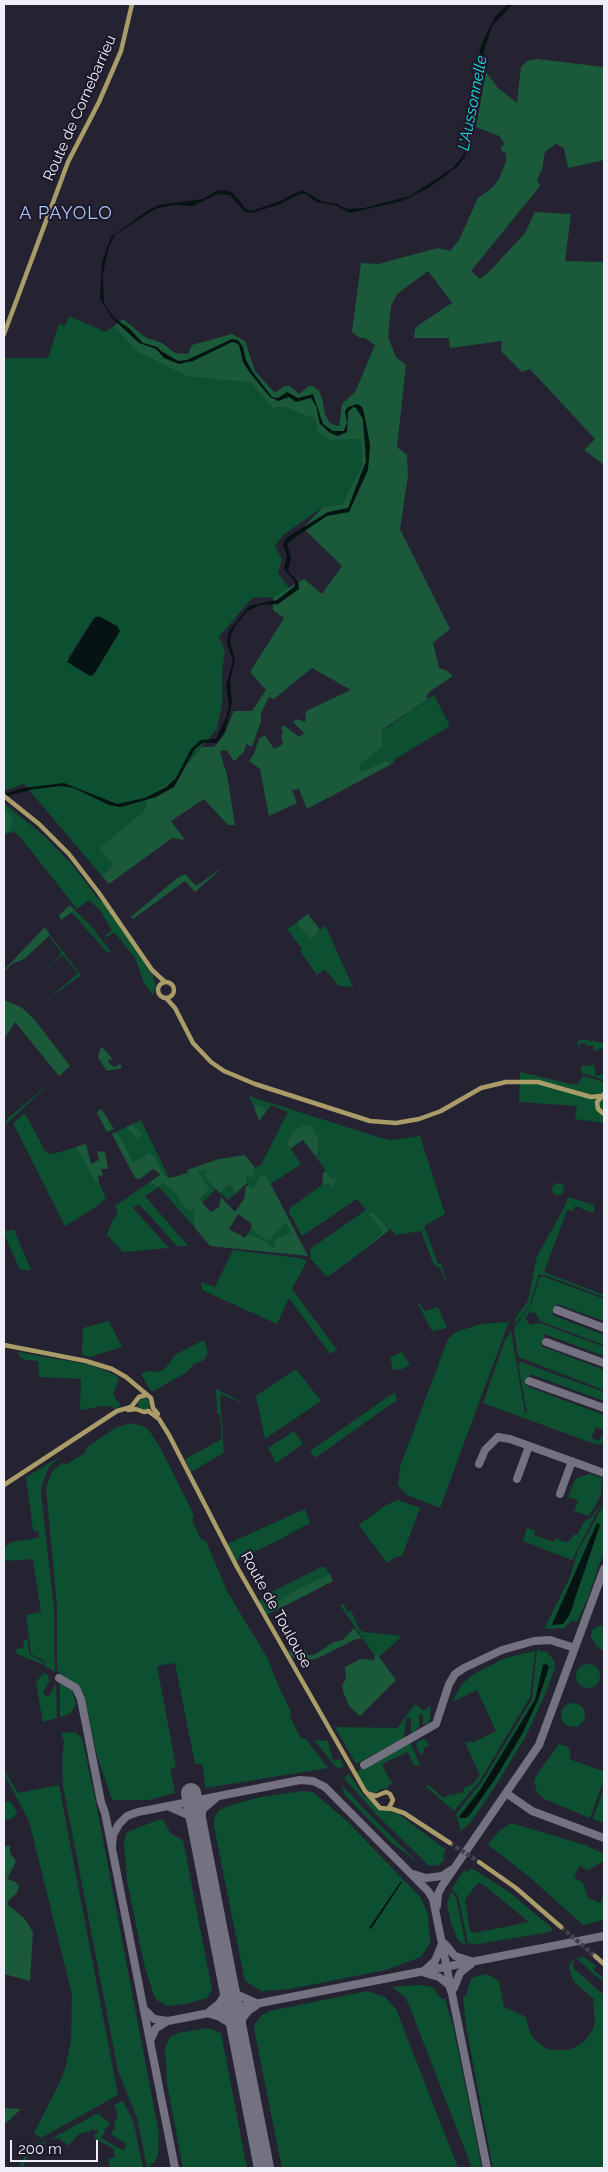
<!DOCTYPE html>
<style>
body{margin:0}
#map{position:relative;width:608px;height:2172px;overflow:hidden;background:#252232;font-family:Raleway,sans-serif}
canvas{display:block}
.frame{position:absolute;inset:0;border:5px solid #eeedf8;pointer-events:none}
.scale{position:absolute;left:10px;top:2140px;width:88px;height:22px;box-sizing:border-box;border:2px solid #eeedf8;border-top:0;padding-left:6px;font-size:15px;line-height:18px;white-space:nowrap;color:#eeedf8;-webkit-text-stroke:4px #1c1828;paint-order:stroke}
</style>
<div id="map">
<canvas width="608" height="2172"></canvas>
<div class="frame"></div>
<div class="scale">200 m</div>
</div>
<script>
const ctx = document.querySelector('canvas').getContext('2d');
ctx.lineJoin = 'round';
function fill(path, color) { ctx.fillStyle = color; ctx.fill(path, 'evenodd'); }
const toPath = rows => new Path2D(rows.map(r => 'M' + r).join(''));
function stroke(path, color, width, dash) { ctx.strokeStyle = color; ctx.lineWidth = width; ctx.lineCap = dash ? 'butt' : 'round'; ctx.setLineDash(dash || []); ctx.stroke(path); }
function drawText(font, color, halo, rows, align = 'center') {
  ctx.font = font + ' Raleway,sans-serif'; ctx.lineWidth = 4; ctx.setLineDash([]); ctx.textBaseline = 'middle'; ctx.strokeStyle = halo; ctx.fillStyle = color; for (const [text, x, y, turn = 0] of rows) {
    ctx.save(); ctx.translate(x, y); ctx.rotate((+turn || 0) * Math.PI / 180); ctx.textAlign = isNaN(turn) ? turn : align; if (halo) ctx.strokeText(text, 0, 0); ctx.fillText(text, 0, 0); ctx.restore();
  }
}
fill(toPath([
 [69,316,106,332,114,326,137,352,186,376,251,383,272,408,284,407,314,419,318,432,361,439,362,466,342,504,323,507,283,535,275,546,282,559,278,573,289,588,273,597,252,598,219,637,225,651,222,673,222,703,217,729,174,779,147,797,145,810,100,848,113,865,102,876,24,784,6,790,4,788,4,358,48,358,59,324,65,326],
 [98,616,117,626,120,631,93,676,68,659,93,619],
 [434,695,450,726,395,759,394,763,390,765,387,760,361,772,360,764,383,747,382,731],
 [4,803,43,835,70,862,100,901,103,902,153,976,156,987,153,995,144,983,135,958,116,934,112,933,106,938,105,936,112,930,100,910,89,900,77,909,21,838,14,832,5,834,11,830],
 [75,910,92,927,111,952,108,953,71,912],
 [296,923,311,940,325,925,353,987,339,986,325,969,317,975,300,951,302,949,287,929],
 [50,935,81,975,47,1000,78,973,63,955,40,973,60,956,61,952,49,936],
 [581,1039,604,1043,604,1048,594,1051,593,1045,587,1046,585,1043,579,1044,580,1052,577,1043],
 [594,1065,596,1076,604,1074,604,1080,581,1073,581,1066],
 [520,1072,571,1084,577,1084,583,1076,604,1082,604,1123,575,1119,577,1106,519,1102],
 [45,1087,45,1088,4,1126,7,1119],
 [249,1096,381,1138,392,1140,420,1136,445,1214,424,1226,438,1264,441,1263,448,1286,440,1268,434,1265,421,1231,395,1235,394,1232,385,1226,373,1213,370,1215,382,1231,381,1234,372,1242,372,1244,329,1276,326,1276,311,1259,310,1249,366,1210,357,1199,302,1236,289,1212,291,1207,322,1185,328,1184,332,1188,331,1178,316,1157,319,1155,318,1138,306,1124,293,1131,287,1143,301,1164,271,1184,267,1177,256,1184,253,1189,247,1183,245,1176,247,1173,252,1179,255,1168,261,1165,288,1112,271,1105,266,1112,265,1108,260,1105,254,1107],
 [25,1113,45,1151,49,1153,53,1154,76,1147,94,1181,99,1183,106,1198,96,1207,65,1226,13,1123],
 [141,1120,168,1176,164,1175,154,1156,148,1152,145,1156,133,1163,120,1136,116,1132,126,1127,137,1139,142,1136,133,1127,133,1124],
 [208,1170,207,1180,216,1189,202,1203,200,1198,210,1189,198,1172],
 [150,1182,158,1187,163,1183,175,1192,183,1206,189,1211,194,1209,195,1228,159,1187,145,1196,188,1246,177,1246,139,1204,133,1208,169,1248,123,1252,107,1235,113,1219,118,1214,115,1206],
 '552 1189a6 6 0 1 1 12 0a6 6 0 1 1-12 0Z',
 [228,1185,232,1186,234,1195,228,1200,220,1193],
 [568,1197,594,1205,594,1211,593,1213,575,1206,573,1211,567,1210,544,1272,604,1295,604,1297,545,1275,539,1275,530,1304,514,1326,516,1317,528,1301,537,1256,563,1210],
 [285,1223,290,1229,290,1234,274,1248,252,1236,247,1235,251,1228,257,1234,281,1227],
 [14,1230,31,1270,20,1270,4,1234,4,1231],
 [233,1250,299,1258,307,1261,292,1289,337,1350,330,1354,289,1298,277,1324,202,1290,201,1282,215,1287],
 [542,1276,604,1299,604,1321,557,1304,552,1315,604,1335,604,1345,540,1321,535,1312,529,1313,525,1318,530,1325,540,1323,604,1347,604,1356,545,1334,541,1346,604,1370,604,1390,518,1357,514,1329,532,1302,539,1279],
 [419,1303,425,1311,438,1307,447,1328,432,1331,418,1304],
 [109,1321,122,1347,90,1357,82,1355,83,1328],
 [509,1322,440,1508,407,1495,398,1485,400,1467,448,1339,456,1332,481,1324],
 [511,1331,525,1413,527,1413,518,1364,521,1362,604,1392,604,1401,530,1374,526,1386,604,1415,604,1430,596,1427,591,1438,599,1441,604,1433,604,1440,601,1445,592,1443,483,1403,505,1340],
 [204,1340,208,1352,204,1360,194,1364,187,1372,152,1392,150,1390,141,1374,148,1371,158,1372,165,1369,176,1354],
 [18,1352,91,1365,111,1373,119,1378,113,1395,121,1406,116,1408,104,1406,80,1410,81,1379,39,1377,38,1361,24,1360,19,1356],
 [402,1352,410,1365,402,1369,393,1370,390,1357],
 [296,1369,321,1401,265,1439,256,1396],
 [216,1389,250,1406,220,1394,224,1453,191,1472,185,1459,222,1439,220,1414,217,1414],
 [395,1392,397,1400,315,1458,310,1451],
 '138 1404a6 6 0 1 1 12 0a6 6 0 1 1-12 0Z',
 [131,1423,143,1426,149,1430,162,1451,194,1515,192,1520,201,1540,206,1541,228,1593,268,1659,279,1687,291,1712,290,1717,301,1738,306,1739,328,1768,206,1788,202,1764,195,1764,175,1663,157,1666,176,1767,170,1768,175,1793,148,1800,112,1800,97,1755,84,1694,80,1688,57,1671,57,1607,46,1488,52,1472,62,1463,67,1464,85,1453,87,1447,115,1428],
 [294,1431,303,1444,276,1463,268,1448],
 [61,1456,49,1467,42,1484,41,1493,54,1608,55,1672,45,1666,46,1662,31,1654,26,1615,41,1612,33,1559,4,1561,4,1548,11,1542,39,1538,39,1532,33,1530,26,1477],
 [589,1474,602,1478,601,1495,589,1516,574,1511,578,1500,568,1497,574,1482,577,1478],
 [604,1498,572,1560,523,1541,527,1528,535,1531,534,1535,554,1542,555,1538,565,1542,570,1541,574,1534,577,1535,584,1522,592,1517],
 [398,1500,420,1508,402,1556,395,1557,387,1563,359,1525,386,1505],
 [604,1504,604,1551,587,1600,577,1622,572,1620,564,1628,544,1629,570,1577,578,1551],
 [590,1537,572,1610,552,1624,581,1561],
 [305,1509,310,1523,275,1542,236,1560,227,1544],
 [321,1567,325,1567,330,1574,293,1591,274,1604,275,1611,266,1615,259,1602,262,1597],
 [343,1603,348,1612,351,1610,359,1629,363,1632,402,1636,379,1657,375,1656,340,1605],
 [598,1626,604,1626,604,1648,602,1650,597,1647,591,1637,592,1630],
 [27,1639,30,1655,45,1663,44,1665,17,1654,16,1649,24,1648,23,1641],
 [537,1650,547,1652,555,1662,554,1670,547,1690,526,1736,496,1785,470,1823,461,1831,456,1814,483,1780,532,1699],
 [543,1665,549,1666,546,1676,538,1700,522,1734,495,1779,471,1813,466,1818,458,1817,480,1790,535,1700],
 [535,1651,530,1697,479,1782,454,1811,425,1786,429,1785,443,1798,451,1794,452,1796,458,1793,458,1791,460,1794,464,1791,464,1788,473,1784,480,1775,465,1743,471,1741,472,1743,496,1731,477,1690,452,1702,463,1683,474,1674,505,1658],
 '576 1676a12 12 0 1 1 24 0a12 12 0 1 1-24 0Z',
 [43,1673,48,1675,49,1681,43,1693,45,1696,49,1696,56,1683,57,1718,43,1722,36,1683],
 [60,1683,72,1690,76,1705,70,1714,60,1717],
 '561 1715a12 12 0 1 1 24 0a12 12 0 1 1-24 0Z',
 [415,1704,424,1711,429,1706,431,1708,429,1723,423,1725,423,1715,419,1715,419,1727,413,1733,411,1731,411,1718,406,1718,404,1738,356,1764,335,1727,397,1728],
 [75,1732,82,1738,96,1803,159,2134,158,2154,155,2161,147,2168,137,2118,118,2071,63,1786,62,1757,64,1742,61,1733],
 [423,1739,427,1741,429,1746,424,1748,424,1753,421,1754,426,1765,416,1746,417,1742],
 [314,1740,328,1741,333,1761,341,1759,344,1767,337,1768,334,1765],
 [410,1742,420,1765,419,1767,418,1765,414,1766,408,1752,382,1764,390,1781,393,1781,387,1789,380,1789,374,1794,368,1791,356,1772],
 [559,1744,567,1746,571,1752,569,1759,603,1771,604,1779,590,1818,544,1799,537,1792,534,1781,538,1773],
 [4,1770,18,1793,59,1785,118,2095,41,2138,34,2133,59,2084,66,2066,71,2040,72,1994,29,1821,4,1774],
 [349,1774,364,1796,372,1801,379,1809,399,1814,446,1850,443,1856,445,1859,439,1865,429,1866,375,1813,344,1778],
 [342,1785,371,1816,418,1863,391,1842,344,1794],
 [604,1787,604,1823,593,1819],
 [303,1791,313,1792,348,1822,421,1898,428,1915,430,1943,421,1957,386,1970,290,1989,261,1991,245,1981,214,1826,214,1819,219,1810,234,1804,261,1797],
 [10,1801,17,1812,13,1818,4,1821,4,1802],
 [158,1820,163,1820,171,1834,183,1840,212,1990,207,1998,186,2004,168,2006,158,2001,154,1996,144,1964,127,1881,124,1842,127,1832],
 [511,1823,585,1845,604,1854,604,1861,588,1870,579,1866,574,1878,583,1882,588,1898,600,1903,604,1893,604,1920,583,1925,527,1875,488,1845,499,1831],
 [471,1868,508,1891,552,1928,551,1932,478,1944,468,1943,458,1896,452,1889,464,1870,468,1872],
 [479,1883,484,1885,529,1922,474,1933,470,1931,465,1900,476,1885],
 [451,1891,456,1897,466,1946,458,1940,451,1923,447,1904],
 [584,1957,596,1966,593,1970,604,1978,604,1983,576,1958],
 [574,1959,573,1968,604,1995,604,2168,493,2168,466,2026,463,1996,466,1996,471,1978,486,1974,493,1977,499,1982,504,2007,526,2017,530,2033,535,2040,544,2047,551,2050,568,2050,578,2046,585,2041,593,2029,595,2021,593,2002,595,2000,574,1982,571,1975,569,1965],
 [421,1985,432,1987,442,1999,445,1999,453,2026,482,2168,472,2168,409,2005,404,1996,392,1987],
 [367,1991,385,1997,396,2009,458,2168,282,2168,254,2028,256,2023,262,2015,270,2011],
 [208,2028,221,2033,247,2168,183,2168,167,2084,165,2048,170,2037,178,2033],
 [123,2101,133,2120,143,2168,110,2168,108,2159,115,2157,113,2148,95,2139,94,2134,98,2133,97,2130,92,2130,91,2127,91,2131,79,2134,68,2146,59,2138,49,2140,98,2113,110,2124,107,2128,104,2128,106,2130,101,2138,124,2151,126,2144,111,2134,116,2126,114,2124,118,2115,114,2105],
 [46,2141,40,2150,32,2147,23,2167,24,2168,19,2168,30,2146]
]), '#0c5031');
fill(toPath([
 [537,59,604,67,604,160,568,168,564,148,556,144,545,152,542,169,537,180,540,186,471,271,480,279,490,271,525,233,535,212,571,214,565,261,604,262,604,465,584,450,595,439,530,369,522,372,501,351,502,341,450,348,449,338,414,338,415,329,420,324,452,303,428,271,397,294,391,306,388,337,396,357,406,365,397,447,407,455,408,476,400,529,450,629,433,643,439,668,446,670,453,676,432,690,426,696,428,699,382,730,383,747,360,764,361,772,387,760,390,765,307,809,299,789,292,790,297,803,269,816,260,769,249,761,254,754,259,739,265,735,274,749,283,744,281,736,283,734,281,727,285,726,299,737,304,733,293,722,296,719,305,722,306,711,351,690,312,668,274,699,269,697,261,713,261,721,252,747,246,744,244,752,234,761,227,751,223,750,220,752,227,775,235,825,228,825,204,799,171,821,185,840,172,838,109,884,102,876,113,865,99,848,145,810,147,797,174,779,202,747,214,747,224,735,234,711,252,711,266,690,250,672,284,618,273,610,273,597,304,579,322,594,342,566,303,528,323,507,342,504,362,466,361,439,330,440,318,432,314,419,284,407,272,408,251,383,186,376,137,352,114,326,123,319,145,337,162,343,175,353,188,354,192,345,232,334,245,341,255,371,273,391,276,392,285,386,290,386,299,394,309,386,313,386,319,391,322,398,325,414,329,422,334,425,339,426,342,404,355,392,375,345,365,338,360,338,352,332,361,263,378,264,438,248,450,251,459,240,478,198,493,187,499,179,506,161,506,153,502,152,501,147,505,144,499,136,476,127,486,72,498,88,517,103,521,67,527,61],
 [4,804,4,808,11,815,12,823,11,830,4,835],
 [223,867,195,892,185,881,133,919,131,917,177,878,185,874,196,886],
 [70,905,75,910,61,920,59,915],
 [308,914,320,930,311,940,296,923],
 [45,927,50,935,24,959,12,964,4,972,4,970],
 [4,1000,21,1007,34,1019,70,1066,59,1076,15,1022,4,1039],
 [102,1047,111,1057,112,1060,108,1059,109,1063,114,1067,120,1064,122,1068,107,1071,98,1058,100,1049],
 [259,1105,265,1108,266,1112,259,1121,254,1107],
 [100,1109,102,1110,114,1129,107,1132,97,1113],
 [133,1124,134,1127,141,1132,142,1136,137,1139,126,1127],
 [306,1124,312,1127,318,1138,319,1152,316,1157,303,1140,290,1149,287,1143,293,1131],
 [116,1132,120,1136,133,1162,145,1156,148,1152,154,1156,164,1175,170,1178,188,1173,187,1170,219,1159,245,1155,255,1168,255,1171,252,1179,246,1174,247,1183,234,1195,232,1186,228,1185,220,1193,207,1180,205,1174,207,1170,198,1172,210,1189,200,1198,202,1203,211,1212,219,1207,221,1197,235,1212,244,1199,246,1186,249,1185,253,1189,260,1176,267,1177,308,1256,210,1246,195,1228,193,1209,189,1211,183,1206,175,1192,163,1183,158,1187,150,1182,160,1175,158,1172,153,1169,140,1179,135,1178,112,1134],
 [238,1214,252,1224,251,1228,257,1234,269,1241,285,1223,290,1229,290,1234,277,1238,273,1248,265,1241,252,1236,247,1235,245,1238,229,1229],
 [86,1144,91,1164,99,1160,97,1151,105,1152,108,1169,101,1169,103,1174,102,1177,98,1175,99,1183,94,1181,76,1147],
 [326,1171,331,1178,338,1177,332,1188,328,1184,322,1185,323,1173],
 [373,1212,389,1230,372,1244,372,1242,381,1234,382,1231,369,1215],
 [330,1574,333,1581,275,1611,274,1604,293,1591],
 [354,1628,362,1639,356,1639,316,1659,305,1660,292,1657,288,1650,296,1654,298,1650,304,1649,308,1655,314,1655,334,1642,343,1640],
 [375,1656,379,1657,396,1680,360,1716,349,1706,344,1694,342,1685,346,1679,345,1667,360,1659,374,1660],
 [10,1845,10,1853,16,1861,7,1879,16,1882,19,1887,17,1893,8,1901,8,1905,24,1918,33,1932,30,1981,4,1974,4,1847],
 [4,2108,21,2109,4,2125]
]), '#1a5a3a');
fill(toPath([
 [508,4,513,4,492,26,490,32,484,51,481,89,473,116,469,143,464,158,457,167,430,187,402,201,350,213,335,205,316,202,306,194,300,194,280,204,252,213,244,211,230,195,217,194,193,206,173,205,155,209,115,235,109,246,103,273,104,304,114,318,130,329,143,343,157,347,161,351,178,361,187,360,232,339,238,340,243,347,246,360,252,371,272,397,278,398,287,392,298,398,313,394,323,424,333,431,344,431,347,423,345,411,348,407,357,404,362,407,364,413,370,445,368,470,349,512,327,516,291,540,287,544,291,558,288,571,298,582,299,589,278,604,260,605,247,611,236,625,231,634,230,643,235,659,230,681,232,703,225,731,217,743,203,743,195,749,174,787,156,797,121,807,109,805,74,788,61,786,34,789,4,797,4,794,23,788,64,783,117,804,145,798,166,787,176,778,191,749,201,740,216,739,226,718,229,706,226,686,233,661,227,643,229,631,249,606,277,600,295,586,295,582,284,569,287,556,283,545,286,538,328,512,348,508,366,461,363,419,356,408,353,407,348,412,347,432,338,436,330,433,320,424,316,406,311,398,296,402,289,397,278,401,270,397,250,373,243,362,239,345,236,343,232,342,193,361,179,364,164,358,156,349,139,343,112,318,100,299,102,262,111,237,150,209,159,205,203,199,217,191,225,190,233,193,245,208,251,211,278,202,302,190,321,201,337,204,347,209,364,208,410,196,453,168,463,156,467,141,471,107,478,86,480,50,483,41,494,18],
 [95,617,100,617,117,626,120,631,94,674,90,676,67,662],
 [597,1523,600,1525,569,1616,563,1624,552,1625],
 [545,1664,549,1666,546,1676,538,1700,522,1734,495,1779,471,1813,466,1818,459,1818,480,1790,535,1700,543,1665],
 [401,1881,402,1882,371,1929,369,1928]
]), '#051313');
stroke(toPath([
 [557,1310,604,1328],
 [546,1342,604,1363],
 [529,1381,604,1408],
 [479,1464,485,1450,498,1437,510,1439,604,1473],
 [517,1479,529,1446],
 [560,1494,572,1461],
 [59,1678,76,1688,81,1699,101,1802,105,1813,175,2168],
 [364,1765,436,1724,449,1684,455,1674,464,1668,502,1650,534,1641,550,1640,575,1648],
 [506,1793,532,1811,604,1838],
 [170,1807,188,1815,198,1830],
 [198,1830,203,1809,216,1798],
 [112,1847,113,1835,119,1824,127,1816,138,1812,300,1780,313,1781,325,1787,428,1891,433,1899,487,2168],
 [413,1874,426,1878,442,1876,451,1870],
 [437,1906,438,1894,442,1886,539,1745,604,1569],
 [445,1944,455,1956,471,1961],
 [424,1971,435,1961,442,1944],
 [425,1973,439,1977,449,1985,451,1991],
 [227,1980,238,1995,256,2003],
 [454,1988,460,1973,471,1964],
 [144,2009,154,2019,168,2021,604,1936],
 [210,2011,219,2004,224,1996,227,1980],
 [210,2014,220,2017,228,2022,235,2029,239,2038],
 [239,2036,242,2019,248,2011,257,2005],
 [150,2041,156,2028,166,2022]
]), '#747280', 8);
stroke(toPath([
 [191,1793,264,2168]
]), '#747280', 20);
stroke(toPath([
 [450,1843,479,1862],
 [561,1927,595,1956]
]), '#434050', 4.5, [4.5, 2]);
stroke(toPath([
 [4,334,68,162,99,102,121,51,132,4],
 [4,796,39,824,69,854,99,893,152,970,165,982],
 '158 990a8 8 0 1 1 16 0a8 8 0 1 1-16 0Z',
 [166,998,175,1008,193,1043,211,1062,224,1071,255,1084,370,1121,396,1123,419,1119,441,1111,481,1088,506,1082,538,1082,591,1097,600,1096],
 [604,1094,597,1102,598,1109,604,1114],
 [4,1345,86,1361,112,1369,126,1377,151,1398,153,1408,158,1414],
 [128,1410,136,1409,144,1412,149,1411],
 [148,1411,159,1419,169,1435,237,1567,365,1791,380,1808,392,1809,404,1813,450,1843],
 [4,1485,117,1411,131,1407,139,1397,146,1395],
 [369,1794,376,1796,386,1792,390,1794,393,1800,389,1808],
 [479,1862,516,1888,561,1927],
 [595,1956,604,1964]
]), '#aa9c68', 4.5);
drawText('15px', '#eeedf8', '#1c1828', [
 ["Route de Cornebarrieu",80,108,-66],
 ["Route de Toulouse",276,1610,61]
]);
drawText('italic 16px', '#18dae0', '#1c1828', [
 ["L'Aussonnelle",473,103,-79]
]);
ctx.letterSpacing = '1px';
drawText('18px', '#abc6fb', '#1c1828', [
 ["A PAYOLO",66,214]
]);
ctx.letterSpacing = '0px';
</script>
